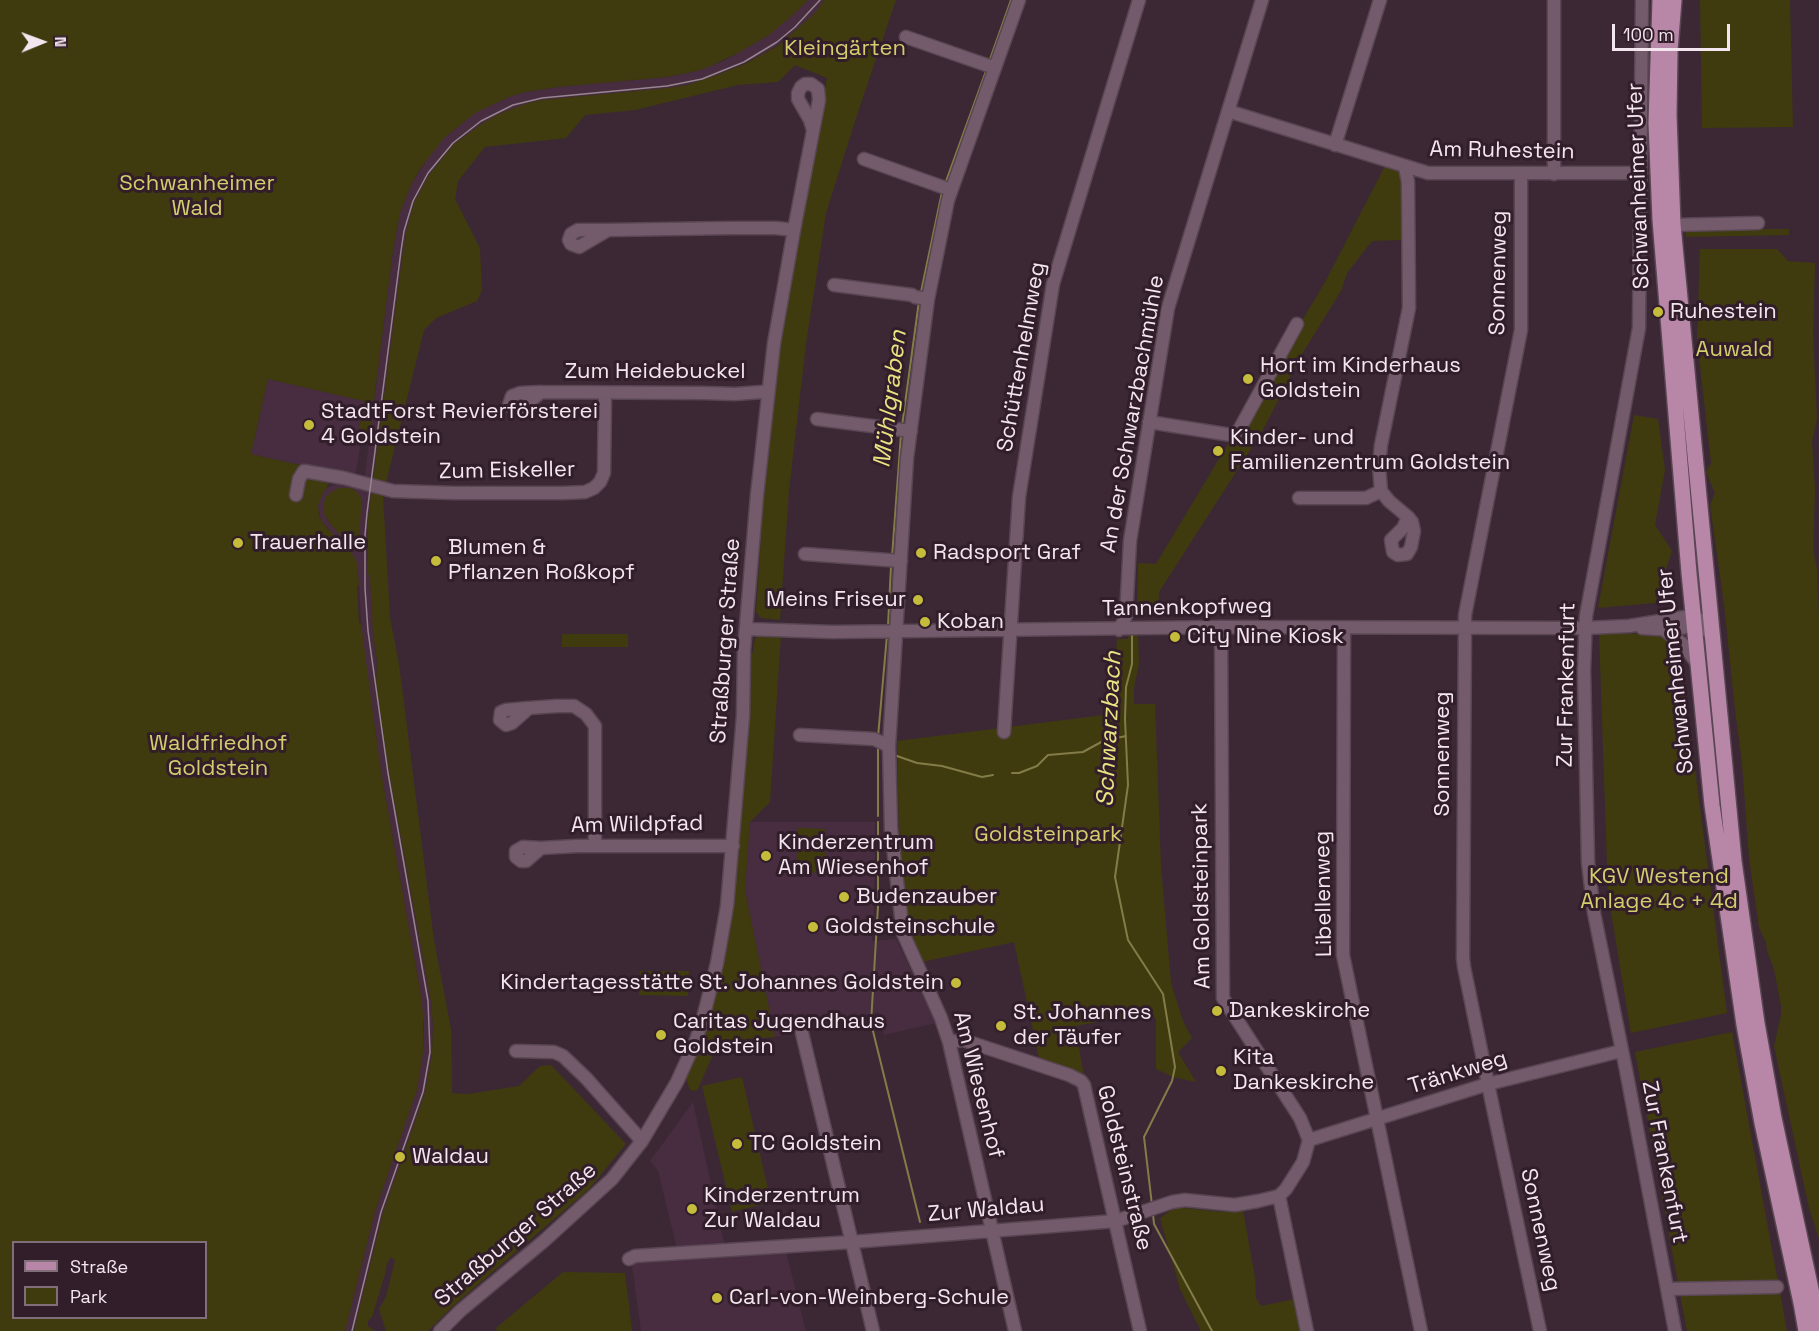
<!DOCTYPE html>
<meta charset="utf-8">
<style>
body{margin:0}
#map{position:relative;width:1819px;height:1331px;overflow:hidden;background:#3c2835;font-family:"Space Grotesk",sans-serif}
canvas{display:block}
.legend{position:absolute;left:12px;top:1241px;width:195px;height:78px;box-sizing:border-box;background:#321e2b;border:2px solid #806e79;margin:0;padding:8px 10px;list-style:none;font-size:18px;color:#f4e6ef}
.legend li{display:flex;align-items:center;gap:12px;height:30px}
.legend b{width:30px;border:2px solid #806e79}
.north{position:absolute;left:12px;top:12px;width:60px;height:60px;-webkit-text-stroke:4px #321e2b;paint-order:stroke;rotate:89deg;font-size:16px;font-weight:700;line-height:24px;text-align:center;color:#f4e6ef}
.north::after{content:'';display:block;margin:auto;width:21px;height:27px;background:#f4e6ef;clip-path:polygon(50% 0,100% 100%,50% 72%,0 100%)}
.scale{position:absolute;left:1612px;top:24px;width:118px;height:27px;box-sizing:border-box;border:3px solid #f4e6ef;border-top:0;padding-left:8px;font-size:18px;line-height:21px;white-space:nowrap;color:#f4e6ef;-webkit-text-stroke:4px #321e2b;paint-order:stroke}
</style>
<div id="map">
<canvas width="1819" height="1331"></canvas>
<ul class="legend">
<li><b style="height:8px;background:#b886a7"></b>Straße</li>
<li><b style="height:16px;background:#3f3b0e"></b>Park</li>
</ul>
<div class="north">N</div>
<div class="scale">100 m</div>
</div>
<script>
const ctx = document.querySelector('canvas').getContext('2d');
ctx.lineJoin = 'round';
function fill(path, color) { ctx.fillStyle = color; ctx.fill(path, 'evenodd'); }
const toPath = rows => new Path2D(rows.map(r => 'M' + r).join(''));
function stroke(path, color, width, dash) { ctx.strokeStyle = color; ctx.lineWidth = width; ctx.lineCap = dash ? 'butt' : 'round'; ctx.setLineDash(dash || []); ctx.stroke(path); }
function drawText(font, color, halo, rows, align = 'center') {
  ctx.font = font + ' "Space Grotesk",sans-serif'; ctx.lineWidth = 6; ctx.setLineDash([]); ctx.textBaseline = 'middle'; ctx.strokeStyle = halo; ctx.fillStyle = color; for (const [text, x, y, turn = 0] of rows) {
    ctx.save(); ctx.translate(x, y); ctx.rotate((+turn || 0) * Math.PI / 180); ctx.textAlign = isNaN(turn) ? turn : align; if (halo) ctx.strokeText(text, 0, 0); ctx.fillText(text, 0, 0); ctx.restore();
  }
}
fill(toPath([
 [808,0,824,0,816,12,797,29,779,44,761,55,717,75,687,85,668,88,542,100,528,103,483,123,454,144,441,159,422,189,410,218,403,252,368,518,367,572,370,578,373,635,377,660,376,685,389,772,431,1001,433,1025,432,1053,425,1093,383,1213,354,1331,345,1331,375,1211,417,1090,423,1052,424,1026,420,990,381,772,362,636,358,570,351,552,321,521,318,505,323,493,327,488,338,483,360,487,363,490,393,250,400,213,411,185,432,152,444,138,475,113,509,97,525,92,558,87,667,77,697,71,724,61,769,35,794,14],
 [331,492,362,499,355,550,327,520,324,502],
 [268,379,364,401,358,439,361,442,355,477,251,454],
 [750,822,875,822,874,914,872,941,896,939,936,1023,884,1035,878,1012,775,1037,745,890],
 [693,1102,725,1247,677,1249,658,1171,650,1161],
 [786,1252,806,1331,641,1331,632,1265,636,1261]
]), '#472d3f');
fill(toPath([
 [0,0,808,0,794,14,769,35,738,53,711,66,697,71,667,77,558,87,525,92,509,97,475,113,444,138,420,169,411,185,400,213,393,250,370,432,359,430,364,401,268,379,251,454,330,472,327,488,323,493,318,505,319,516,326,527,351,551,357,563,359,585,357,586,359,623,361,624,381,772,420,990,423,1014,423,1052,417,1090,375,1211,345,1331,0,1331],
 [14,1242,206,1242,206,1318,14,1318],
 [824,0,896,0,857,115,826,213,806,344,789,490,780,620,761,618,756,612,768,430,779,344,799,227,827,78,795,65,778,82,738,85,635,110,585,115,566,138,485,147,458,181,455,199,480,248,482,290,477,301,436,318,424,330,383,495,390,618,399,664,434,940,451,1029,452,1093,468,1094,519,1086,540,1066,551,1065,626,1144,589,1189,453,1306,428,1331,386,1331,379,1309,386,1297,395,1261,391,1257,387,1263,385,1274,372,1317,368,1321,368,1326,375,1331,354,1331,383,1213,425,1093,432,1053,433,1025,431,1001,389,772,376,685,377,660,373,635,370,578,367,572,368,518,403,252,406,233,414,203,429,175,454,144,483,123,499,114,528,103,542,100,668,88,687,85,717,75,745,64,779,45,816,12],
 [1700,0,1790,0,1793,127,1702,128],
 [1386,164,1401,169,1403,194,1403,240,1372,241,1347,273,1341,291,1302,354,1263,430,1159,592,1158,612,1137,613,1138,563,1156,564,1324,284],
 [1696,226,1742,229,1789,229,1789,235,1686,237,1686,231],
 [1700,249,1777,249,1788,261,1815,263,1813,336,1817,419,1812,441,1815,490,1813,549,1817,569,1819,617,1819,1239,1809,1208,1774,1046,1781,1015,1781,1006,1774,969,1767,951,1766,943,1759,927,1749,858,1742,763,1735,709,1724,604,1710,505,1715,493,1706,472,1711,463,1697,339],
 [1634,415,1658,419,1665,470,1655,525,1672,551,1655,603,1598,608],
 [341,488,351,488,356,491,362,499,358,550,355,550,331,525,324,514,324,502,326,496,336,489],
 [1701,631,1704,640,1719,779,1722,791,1732,878,1722,847],
 [1599,632,1659,635,1675,641,1680,655,1727,1013,1631,1033,1608,894],
 [562,634,628,634,628,647,562,647],
 [1129,634,1138,634,1139,664,1134,688,1134,704,1155,704,1161,866,1171,983,1183,1021,1192,1038,1178,1052,1196,1082,1173,1077,1156,1069,1156,1018,1135,1010,1127,1017,1075,1026,1084,1076,1039,1058,1014,942,922,962,911,932,902,887,899,834,897,741,1112,714,1117,639,1128,639],
 [781,635,770,802,750,822,745,890,775,1037,719,1041,697,1091,690,1090,685,1076,711,1008,721,970,742,767,751,653,753,653,754,642,757,636],
 [798,828,826,829,824,873,796,872],
 [640,971,689,971,688,996,639,995],
 [1732,1032,1787,1331,1687,1331,1635,1052],
 [742,1077,771,1202,732,1212,702,1086],
 [1176,1207,1221,1212,1243,1210,1255,1278,1256,1298,1261,1306,1295,1299,1303,1331,1201,1331,1180,1289,1160,1218],
 [563,1272,625,1273,632,1331,497,1331,496,1328]
]), '#3f3b0e');
stroke(toPath([
 [989,62,1011,0],
 [945,184,986,71],
 [921,292,942,192],
 [902,426,919,301],
 [892,557,901,434],
 [888,626,891,566],
 [1132,633,1132,664,1126,687,1125,719,1128,785,1115,877,1128,940,1163,994,1175,1067,1172,1081,1144,1137,1152,1205],
 [878,737,887,635],
 [878,745,878,816],
 [897,756,917,763,942,766,982,777,993,775],
 [1012,773,1019,773,1037,766,1048,755,1083,752,1103,741,1126,736],
 [878,822,878,906,871,1023,920,1222],
 [1153,1214,1154,1224,1212,1331]
]), '#847c48', 2);
const minor = toPath([
 [1554,0,1554,174],
 [1642,0,1639,328,1586,616,1584,670,1588,862,1594,913,1626,1070,1675,1331],
 [906,37,995,68],
 [1228,111,1428,173,1641,173],
 [1335,145,1380,0],
 [864,159,951,190],
 [1521,174,1521,330,1465,615,1463,958,1464,967,1488,1084,1540,1331],
 [1673,225,1758,223],
 [608,230,579,247,571,244,569,240,571,234,578,230,608,230,731,228,776,228,794,230],
 [834,285,912,295,915,297,928,299],
 [541,392,520,410,514,409,509,405,512,396,520,393,541,392,704,393,735,394,762,392,768,393],
 [817,419,911,431],
 [1149,422,1231,435,1239,430,1297,324],
 [1381,491,1389,501,1408,517,1403,528,1391,540,1393,552,1398,555,1407,554,1411,547,1414,531,1412,522,1408,517],
 [296,495,299,479,304,471,344,478,393,491,454,493,564,493,585,492,594,488,600,482,604,473,605,393],
 [1299,498,1366,498,1381,491,1379,466,1381,445,1409,308,1408,182,1405,167],
 [805,554,901,561],
 [1221,627,1223,998,1300,1118,1309,1140],
 [1344,628,1343,955,1421,1331],
 [1642,628,1673,630,1690,626,1699,619],
 [746,629,833,632,1221,627,1585,628,1629,626,1685,617,1693,617,1698,620,1713,637],
 [1119,630,1126,616,1130,541,1168,308,1262,0],
 [1664,630,1683,644,1698,665],
 [529,708,512,723,506,725,500,720,501,712,506,710,529,708,557,706,574,706,586,714,595,726,595,846],
 [1004,732,1019,497,1053,284,1139,0],
 [800,735,874,739,889,746],
 [541,848,526,861,521,861,516,857,516,851,523,847,541,848,577,846,733,846],
 [802,1033,873,1331],
 [949,1042,963,1040,1069,1075,1081,1081,1084,1085,1140,1331],
 [516,1051,554,1052,563,1056,586,1078,642,1141],
 [1309,1140,1488,1084,1621,1051],
 [1279,1196,1307,1331],
 [629,1259,635,1256,852,1242,1116,1221,1172,1202,1185,1200,1235,1205,1258,1201,1279,1196,1286,1189,1303,1162,1309,1140],
 [1667,1289,1777,1287],
 [440,1331,460,1311,544,1241,612,1179,642,1141,677,1082,696,1040,703,1018,717,963,727,906,743,716,744,650,757,495,774,343,794,230,819,100,818,89,811,84,805,84,801,87,798,93,798,99,810,120,813,130],
 [1015,1331,949,1042,941,1018,903,933,891,829,889,746,907,458,928,299,948,200,1019,0]
]);
const major = toPath([
 [1660,0,1656,123,1660,220,1689,573,1712,805,1744,1025,1762,1123,1801,1303,1806,1331],
 [1674,0,1670,51,1669,115,1673,225,1734,861,1757,1023,1774,1118,1819,1326]
]);
stroke(minor, '#594653', 15);
stroke(major, '#594653', 18);
stroke(minor, '#745b6b', 12);
stroke(major, '#b886a7', 15);
stroke(toPath([
 [352,1331,381,1212,423,1092,430,1052,428,1001,388,773,368,631,365,588,365,535,367,513,401,251,404,231,413,201,428,173,453,143,481,121,513,105,542,98,667,86,702,79,744,62,777,42,795,27,820,0]
]), '#978691', 1.5);
for (const [x, y, r, color] of [
 [1658,312,6,"#c6bc3c"],
 [1248,379,6,"#c6bc3c"],
 [309,425,6,"#c6bc3c"],
 [1218,451,6,"#c6bc3c"],
 [238,543,6,"#c6bc3c"],
 [921,553,6,"#c6bc3c"],
 [436,561,6,"#c6bc3c"],
 [918,600,6,"#c6bc3c"],
 [925,622,6,"#c6bc3c"],
 [1175,637,6,"#c6bc3c"],
 [766,856,6,"#c6bc3c"],
 [844,897,6,"#c6bc3c"],
 [813,927,6,"#c6bc3c"],
 [956,983,6,"#c6bc3c"],
 [1217,1011,6,"#c6bc3c"],
 [1001,1026,6,"#c6bc3c"],
 [661,1035,6,"#c6bc3c"],
 [1221,1071,6,"#c6bc3c"],
 [737,1144,6,"#c6bc3c"],
 [400,1157,6,"#c6bc3c"],
 [692,1209,6,"#c6bc3c"],
 [717,1298,6,"#c6bc3c"]
]) { const dot = new Path2D(); dot.arc(x, y, r, 0, 2 * Math.PI); ctx.fillStyle = color; ctx.fill(dot); stroke(dot, '#321e2b', 2); }
drawText('22px', '#d5cd6d', '#321e2b', [
 ["Kleingärten",845,49],
 ["Schwanheimer",197,184],
 ["Wald",197,209],
 ["Auwald",1734,350],
 ["Waldfriedhof",218,744],
 ["Goldstein",218,769],
 ["Goldsteinpark",1048,835],
 ["KGV Westend",1659,877],
 ["Anlage 4c + 4d",1659,902]
]);
drawText('22px', '#f4e6ef', '#321e2b', [
 ["Am Ruhestein",1502,151,1],
 ["Schwanheimer Ufer",1639,186,-92],
 ["Sonnenweg",1499,273,-89],
 ["Schüttenhelmweg",1022,357,-80],
 ["Zum Heidebuckel",655,372],
 ["An der Schwarzbachmühle",1133,414,-80],
 ["Zum Eiskeller",507,471,-1],
 ["Tannenkopfweg",1187,608,-1],
 ["Straßburger Straße",726,641,-86],
 ["Schwanheimer Ufer",1676,671,-96],
 ["Zur Frankenfurt",1567,685,-89],
 ["Sonnenweg",1443,754,-90],
 ["Am Wildpfad",637,825,-1],
 ["Libellenweg",1324,894,-91],
 ["Am Goldsteinpark",1202,896,-91],
 ["Tränkweg",1458,1073,-17],
 ["Am Wiesenhof",978,1085,76],
 ["Zur Frankenfurt",1664,1162,79],
 ["Goldsteinstraße",1124,1168,76],
 ["Zur Waldau",986,1210,-5],
 ["Sonnenweg",1540,1230,78],
 ["Straßburger Straße",516,1235,-41]
]);
drawText('22px', '#f4e6ef', '#321e2b', [
 ["Ruhestein",1670,312],
 ["Hort im Kinderhaus",1260,366],
 ["Goldstein",1260,391],
 ["StadtForst Revierförsterei",321,412],
 ["4 Goldstein",321,437],
 ["Kinder- und",1230,438],
 ["Familienzentrum Goldstein",1230,463],
 ["Trauerhalle",250,543],
 ["Blumen &",448,548],
 ["Pflanzen Roßkopf",448,573],
 ["Radsport Graf",933,553],
 ["Meins Friseur",906,600,"right"],
 ["Koban",937,622],
 ["City Nine Kiosk",1187,637],
 ["Kinderzentrum",778,843],
 ["Am Wiesenhof",778,868],
 ["Budenzauber",856,897],
 ["Goldsteinschule",825,927],
 ["Kindertagesstätte St. Johannes Goldstein",944,983,"right"],
 ["Dankeskirche",1229,1011],
 ["St. Johannes",1013,1013],
 ["der Täufer",1013,1038],
 ["Caritas Jugendhaus",673,1022],
 ["Goldstein",673,1047],
 ["Kita",1233,1058],
 ["Dankeskirche",1233,1083],
 ["TC Goldstein",749,1144],
 ["Waldau",412,1157],
 ["Kinderzentrum",704,1196],
 ["Zur Waldau",704,1221],
 ["Carl-von-Weinberg-Schule",729,1298]
], 'left');
drawText('italic 24px', '#eae382', '#321e2b', [
 ["Mühlgraben",891,399,-83],
 ["Schwarzbach",1110,729,-87]
]);
</script>
